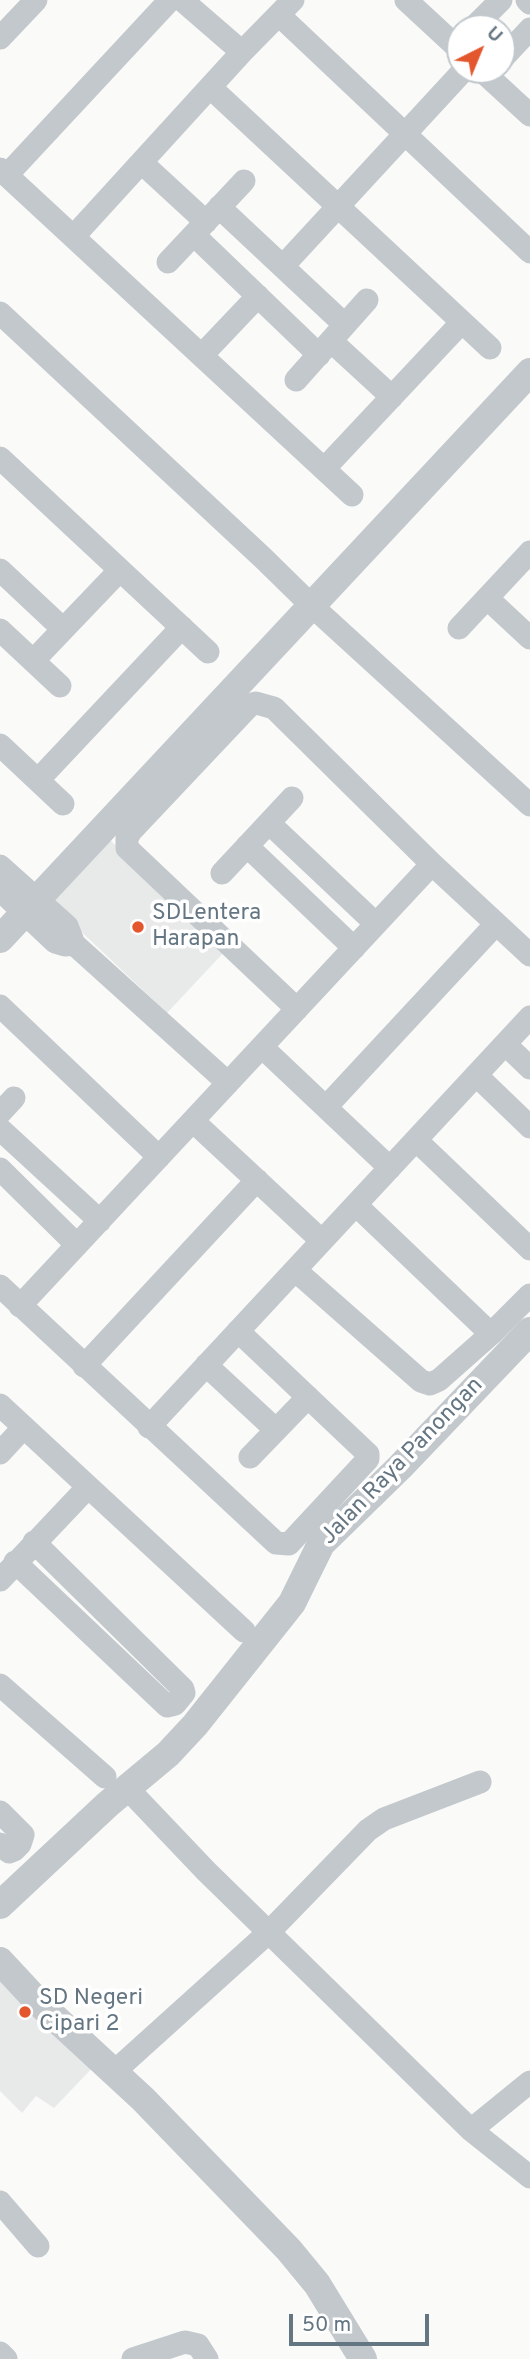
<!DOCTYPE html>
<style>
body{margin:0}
#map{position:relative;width:530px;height:2359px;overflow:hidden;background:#fafaf8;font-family:Overpass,sans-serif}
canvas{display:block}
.north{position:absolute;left:446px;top:14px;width:70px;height:70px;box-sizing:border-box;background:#fff;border:2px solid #c1c8cd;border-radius:50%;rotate:43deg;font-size:19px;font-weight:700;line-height:28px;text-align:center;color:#657683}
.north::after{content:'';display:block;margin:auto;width:24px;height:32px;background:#e4572e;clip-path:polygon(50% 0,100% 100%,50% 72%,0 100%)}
.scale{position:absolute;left:289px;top:2314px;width:140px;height:32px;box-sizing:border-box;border:4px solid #657683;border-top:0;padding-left:9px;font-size:21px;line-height:24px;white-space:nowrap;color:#657683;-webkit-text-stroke:5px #fff;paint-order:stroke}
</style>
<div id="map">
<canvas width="530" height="2359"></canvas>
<div class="north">U</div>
<div class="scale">50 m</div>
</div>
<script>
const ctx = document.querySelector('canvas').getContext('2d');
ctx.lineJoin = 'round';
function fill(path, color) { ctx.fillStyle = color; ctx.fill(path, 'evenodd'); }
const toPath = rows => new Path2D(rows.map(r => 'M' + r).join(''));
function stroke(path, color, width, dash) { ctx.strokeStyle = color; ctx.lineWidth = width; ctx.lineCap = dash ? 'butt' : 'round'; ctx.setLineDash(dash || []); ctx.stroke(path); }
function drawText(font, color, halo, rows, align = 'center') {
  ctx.font = font + ' Overpass,sans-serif'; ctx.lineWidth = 7; ctx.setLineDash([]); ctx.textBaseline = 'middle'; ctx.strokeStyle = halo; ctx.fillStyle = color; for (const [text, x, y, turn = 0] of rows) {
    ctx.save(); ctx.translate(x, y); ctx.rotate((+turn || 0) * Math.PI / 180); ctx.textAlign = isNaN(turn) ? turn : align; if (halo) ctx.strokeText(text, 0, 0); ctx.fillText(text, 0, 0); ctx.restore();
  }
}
fill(toPath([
 [110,840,226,950,167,1013,51,903],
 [0,1963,99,2061,54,2108,36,2096,22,2113,0,2091]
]), '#e8e9e9');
stroke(toPath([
 [182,0,242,52],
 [406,0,460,50],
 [527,0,530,3],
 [279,15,530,252],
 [473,28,501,0],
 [0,38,36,0],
 [502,59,530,29],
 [481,70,530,115],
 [211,88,490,348],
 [142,163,206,222],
 [0,169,352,495],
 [7,175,170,0],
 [219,207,345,325],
 [194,235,319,355],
 [74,236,242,52,293,0],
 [168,262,244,181],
 [283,266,464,70],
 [0,313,263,558,312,606,530,805],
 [331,341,392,397],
 [202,355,258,296],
 [296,380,367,300],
 [0,458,208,652],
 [324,469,462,322],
 [0,570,63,629],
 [487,598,530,638],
 [459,628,530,552],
 [0,630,60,686],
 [33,661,120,570],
 [0,745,63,804],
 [38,780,182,627],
 [269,823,376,924],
 [247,846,354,948],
 [0,866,67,926,74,944,228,1083],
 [222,873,292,798],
 [0,890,55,942,65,945,74,944],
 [0,1006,159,1157],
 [297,1009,127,848,127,838,131,831,250,705,256,703,274,708,432,864,530,955],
 [505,1044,530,1068],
 [262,1047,390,1168],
 [476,1075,530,1127],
 [326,1107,496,924],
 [0,1113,14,1098],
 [193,1121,322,1241],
 [0,1129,100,1221],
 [416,1140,530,1249],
 [0,1169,77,1245],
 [356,1205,491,1334],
 [295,1270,421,1381,430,1384,439,1380,491,1334,530,1295],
 [0,1286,276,1543,289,1544,368,1459,368,1454,238,1331],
 [20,1306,432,864],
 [206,1365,276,1430],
 [84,1366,257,1180],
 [0,1405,244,1631],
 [149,1427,530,1017],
 [0,1453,24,1427],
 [250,1457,308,1397],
 [15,1562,167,1706,175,1704,184,1693,183,1689,34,1542],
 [0,1580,88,1487],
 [0,1685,105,1777],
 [127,1788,206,1871,471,2130,530,2177],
 [0,1812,23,1835,20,1844,14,1850,9,1852,0,1844],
 [115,2071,269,1932,368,1830,384,1819,480,1782],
 [471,2130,530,2082],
 [0,2202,38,2246],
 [0,2353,6,2359],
 [133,2359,185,2342,198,2345,207,2359]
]), '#c3c8cc', 23);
stroke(toPath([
 [0,939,530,372],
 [0,1905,108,1804,168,1754,195,1725,292,1603,321,1544,400,1467,530,1331],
 [0,1961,40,2004,143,2099,289,2250,317,2284,363,2359]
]), '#c3c8cc', 28);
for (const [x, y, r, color] of [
 [138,927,7,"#e4572e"],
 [25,2012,7,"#e4572e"]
]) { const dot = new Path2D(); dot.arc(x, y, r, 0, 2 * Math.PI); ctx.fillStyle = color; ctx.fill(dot); stroke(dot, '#fff', 2.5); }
drawText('23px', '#657683', '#fff', [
 ["SDLentera",152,914],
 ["Harapan",152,940],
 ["SD Negeri",39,1999],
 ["Cipari 2",39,2025]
], 'left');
drawText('23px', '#657683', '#fff', [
 ["Jalan Raya Panongan",403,1462,-46]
]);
</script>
